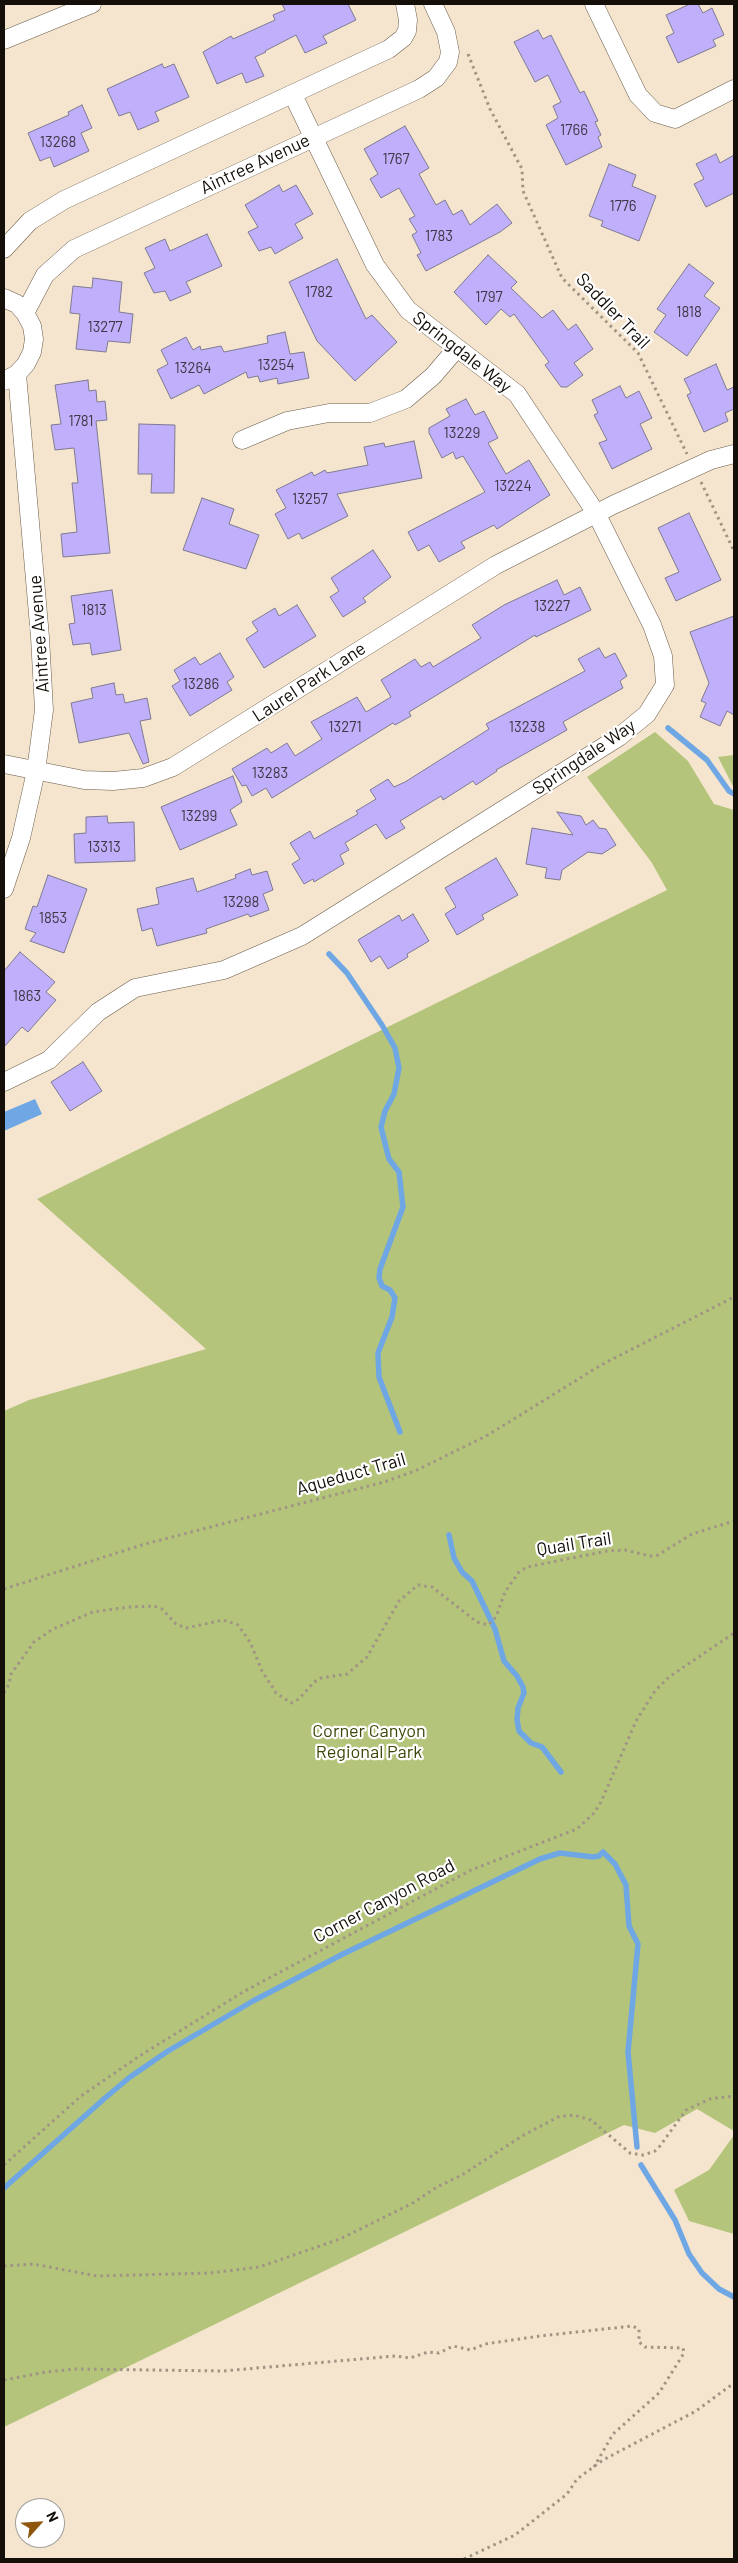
<!DOCTYPE html>
<style>
body{margin:0}
#map{position:relative;width:738px;height:2563px;overflow:hidden;background:#f5e5cf;font-family:Barlow,sans-serif}
canvas{display:block}
.frame{position:absolute;inset:0;border:5px solid #140f08;pointer-events:none}
.north{position:absolute;left:15px;top:2498px;width:50px;height:50px;box-sizing:border-box;background:#fff;border:1px solid #a19f9c;border-radius:50%;rotate:64deg;font-size:14px;font-weight:700;line-height:20px;text-align:center;color:#140f08}
.north::after{content:'';display:block;margin:auto;width:18px;height:22px;background:#8e560d;clip-path:polygon(50% 0,100% 100%,50% 72%,0 100%)}
</style>
<div id="map">
<canvas width="738" height="2563"></canvas>
<div class="frame"></div>
<div class="north">N</div>
</div>
<script>
const ctx = document.querySelector('canvas').getContext('2d');
ctx.lineJoin = 'round';
function fill(path, color) { ctx.fillStyle = color; ctx.fill(path, 'evenodd'); }
const toPath = rows => new Path2D(rows.map(r => 'M' + r).join(''));
function stroke(path, color, width, dash) { ctx.strokeStyle = color; ctx.lineWidth = width; ctx.lineCap = dash ? 'butt' : 'round'; ctx.setLineDash(dash || []); ctx.stroke(path); }
function drawText(font, color, halo, rows, align = 'center') {
  ctx.font = font + ' Barlow,sans-serif'; ctx.lineWidth = 4.5; ctx.setLineDash([]); ctx.textBaseline = 'middle'; ctx.strokeStyle = halo; ctx.fillStyle = color; for (const [text, x, y, turn = 0] of rows) {
    ctx.save(); ctx.translate(x, y); ctx.rotate((+turn || 0) * Math.PI / 180); ctx.textAlign = isNaN(turn) ? turn : align; if (halo) ctx.strokeText(text, 0, 0); ctx.fillText(text, 0, 0); ctx.restore();
  }
}
fill(toPath([
 [655,732,688,761,714,804,734,810,734,2131,697,2109,655,2133,624,2125,4,2427,4,1411,29,1400,206,1349,37,1199,667,890,652,863,587,777],
 [734,755,734,788,718,757],
 [734,2135,734,2234,689,2221,674,2190,709,2170]
]), '#b5c47b');
fill(toPath([
 [35,1099,42,1114,4,1131,4,1112]
]), '#6fa7e4');
stroke(toPath([
 [668,728,707,760,729,791,734,794],
 [329,954,347,973,382,1025,395,1048,399,1068,394,1094,385,1111,381,1127,389,1159,399,1172,403,1207,380,1269,379,1278,382,1286,390,1290,395,1298,392,1317,378,1353,379,1377,400,1432],
 [449,1535,454,1558,462,1572,472,1581,495,1629,504,1661,517,1676,523,1687,524,1693,518,1708,517,1720,519,1731,531,1743,542,1747,561,1772],
 [641,2165,675,2220,689,2254,702,2273,719,2289,734,2297],
 [4,2188,105,2098,130,2077,168,2051,253,2001,343,1954,540,1859,560,1853,593,1857,599,1856,603,1852,615,1864,626,1885,629,1926,638,1944,628,2052,637,2147]
]), '#6fa7e4', 5.5);
const building = toPath([
 [282,4,348,4,356,20,323,36,327,43,305,53,296,35,265,51,266,52,255,57,264,76,246,83,242,73,217,84,203,52,231,36,233,39,275,20,273,15,285,10,282,4],
 [690,4,698,4,703,13,712,8,724,35,713,40,716,46,678,63,666,37,674,33,666,15,690,4],
 [538,30,543,39,551,35,580,93,584,91,598,121,595,122,601,135,598,137,602,147,566,165,546,125,558,118,553,106,561,102,548,75,535,82,514,42,538,30],
 [162,64,164,68,174,64,189,97,155,112,159,121,138,130,130,112,119,116,107,89,162,64],
 [82,105,92,128,81,133,89,151,54,167,50,157,40,161,28,133,69,115,68,112,82,105],
 [405,126,429,168,419,174,436,205,445,200,453,215,462,210,470,225,497,204,512,223,500,232,426,271,417,255,421,253,412,235,417,232,409,219,415,216,399,188,381,198,370,179,378,174,364,149,405,126],
 [716,154,720,163,734,155,734,193,706,207,694,184,704,179,696,164,716,154],
 [609,164,636,175,632,186,656,196,639,241,601,226,603,221,589,216,609,164],
 [279,185,283,192,296,185,313,214,295,224,303,238,275,254,271,247,259,251,248,232,258,227,245,205,279,185],
 [207,234,222,266,186,282,191,292,170,301,165,291,154,293,144,273,155,268,145,248,165,239,170,251,207,234],
 [488,255,517,282,511,288,542,318,553,310,568,330,576,324,593,349,574,363,583,375,567,387,561,387,545,365,549,362,514,314,510,317,501,309,486,325,454,292,488,255],
 [337,259,366,319,372,315,397,342,355,381,317,341,289,282,337,259],
 [689,264,714,283,704,296,720,308,687,356,654,332,666,315,657,309,689,264],
 [93,278,122,282,119,312,133,314,130,343,108,341,106,352,76,349,80,314,70,313,73,286,92,288,93,278],
 [285,332,290,354,304,352,309,378,278,384,277,378,260,382,258,376,248,378,246,372,204,394,199,385,171,399,157,370,168,364,161,350,186,337,193,350,200,346,201,350,221,346,224,352,268,343,267,336,285,332],
 [716,364,727,390,734,387,734,409,725,413,728,421,704,432,687,395,691,393,684,379,716,364],
 [88,380,89,391,96,390,97,402,105,401,107,420,96,421,110,553,63,557,61,534,77,532,72,483,78,483,74,448,55,450,51,425,61,424,55,385,88,380],
 [620,386,626,398,639,391,652,418,640,424,652,449,612,469,599,443,607,440,594,415,598,413,592,400,620,386],
 [466,399,475,415,484,411,498,438,488,443,506,474,529,460,550,495,497,529,494,525,461,542,465,548,439,562,429,545,418,551,408,532,485,492,463,456,456,459,453,452,442,458,429,433,429,428,450,416,446,409,466,399],
 [139,424,175,425,174,493,151,493,152,474,138,474,139,424],
 [414,441,422,478,337,494,348,516,302,539,299,533,288,539,275,514,286,508,276,490,312,472,314,476,325,470,327,473,368,465,364,447,384,443,385,447,414,441],
 [202,498,234,509,229,524,259,535,246,569,183,550,202,498],
 [689,513,721,580,676,601,665,578,679,572,658,528,689,513],
 [373,550,391,577,363,598,366,602,343,617,330,597,339,591,331,578,373,550],
 [557,580,564,595,580,587,591,610,536,637,535,635,409,712,411,716,395,725,393,723,272,798,266,788,252,796,246,785,242,786,232,769,267,748,271,753,287,743,295,756,322,739,311,722,357,697,366,712,391,697,381,680,415,659,421,667,430,662,433,667,481,638,472,625,504,605,557,580],
 [112,590,121,650,92,655,90,643,73,645,69,624,75,623,71,596,112,590],
 [297,605,316,636,264,668,246,639,258,631,252,622,275,608,279,616,297,605],
 [734,616,734,715,727,711,720,726,700,717,706,703,701,701,709,683,690,632,734,616],
 [599,648,605,658,615,653,627,676,620,681,623,688,563,722,567,730,496,770,497,771,476,785,473,781,443,800,441,796,400,821,405,828,386,839,376,824,345,843,349,850,340,855,344,864,314,882,313,879,304,884,292,864,300,859,290,843,310,831,314,839,358,814,356,811,376,799,370,790,388,779,394,787,405,782,489,729,486,724,585,671,578,659,599,648],
 [220,653,234,677,227,682,232,690,190,716,172,686,180,681,174,670,195,657,200,665,220,653],
 [114,683,116,695,123,694,125,703,147,698,151,719,140,721,149,762,143,764,129,733,79,743,71,703,93,698,91,688,114,683],
 [233,776,242,802,230,810,237,825,180,850,161,807,233,776],
 [557,812,581,816,586,825,593,820,599,828,606,829,616,845,602,854,588,852,562,870,560,880,545,878,547,868,526,864,532,828,573,835,557,812],
 [107,816,108,823,134,822,135,861,75,863,74,834,86,833,86,817,107,816],
 [496,858,518,895,482,915,484,919,457,935,445,914,456,907,445,888,496,858],
 [250,869,252,875,267,871,273,890,263,894,269,910,250,917,248,914,206,929,207,933,157,946,152,928,142,931,137,909,159,904,156,888,193,878,197,892,236,878,235,875,250,869],
 [48,875,87,889,64,953,30,941,36,933,25,929,33,906,37,907,48,875],
 [413,914,429,941,407,954,408,957,388,969,380,956,371,962,358,940,399,915,402,921,413,914],
 [20,952,55,982,46,992,56,1000,28,1032,22,1027,4,1047,4,971,20,952],
 [83,1062,102,1091,70,1111,51,1082,83,1062]
]);
fill(building, '#c0affb');
stroke(building, '#7e7a90', 1);
const minor = toPath([
 [594,4,638,95,655,113,675,119,734,89],
 [4,40,92,4],
 [4,249,30,221,64,200,389,49,403,38,407,31,408,20,405,4],
 [4,298,17,304,25,313,32,326,34,339,32,352,26,364,17,374,4,381],
 [25,313,45,275,74,249,419,89,436,78,448,62,450,52,446,32,433,4],
 [242,440,287,421,329,413,370,413,406,399,433,376,457,348],
 [4,764,84,780,113,781,143,778,173,767,496,565,613,505,711,460,734,454],
 [4,889,21,838,36,771,44,710,40,637,17,374],
 [4,1082,49,1060,98,1012,135,988,224,970,302,936,619,737,647,714,665,685,663,656,652,625,596,513,517,394,408,310,375,265,293,95]
]);
stroke(minor, '#695c49', 19);
stroke(toPath([
 [468,54,490,109,522,169,523,191,562,278,638,353,687,454],
 [701,482,734,551],
 [4,1589,145,1544,384,1482,415,1471,488,1435,601,1365,734,1297],
 [4,1693,9,1684,11,1674,34,1642,53,1629,93,1612,129,1607,154,1606,162,1609,176,1624,186,1628,223,1620,238,1625,250,1642,262,1671,276,1693,291,1703,299,1699,314,1682,321,1678,347,1674,367,1657,399,1601,418,1585,432,1587,477,1622,488,1625,496,1617,505,1592,519,1572,527,1567,607,1551,625,1550,650,1556,658,1555,692,1534,734,1521],
 [4,2165,81,2096,141,2055,243,1992,471,1870,577,1829,594,1813,601,1802,636,1721,655,1691,669,1677,734,1633],
 [4,2266,33,2264,97,2276,210,2273,259,2267,340,2239,413,2203,437,2187,462,2175,522,2136,558,2117,574,2115,591,2120,630,2153,643,2155,655,2151,660,2146,686,2110,710,2099,734,2096],
 [4,2380,46,2372,76,2369,223,2371,395,2356,410,2358,428,2352,439,2353,453,2346,471,2350,485,2344,540,2336,632,2326,639,2329,639,2342,645,2347,683,2348,684,2353,659,2393,613,2434,594,2467],
 [464,2559,515,2535,567,2494,577,2479,603,2460,696,2411,734,2383]
]), '#a09484', 3, [2.5, 4]);
stroke(minor, '#fff', 18);
drawText('15px', '#3f3745', null, [
 ["1766",574,130],
 ["13268",58,142],
 ["1767",396,159],
 ["1776",623,206],
 ["1783",439,236],
 ["1782",319,292],
 ["1797",489,297],
 ["1818",689,312],
 ["13277",105,327],
 ["13254",276,365],
 ["13264",193,368],
 ["1781",81,421],
 ["13229",462,433],
 ["13224",513,486],
 ["13257",310,499],
 ["13227",552,606],
 ["1813",94,610],
 ["13286",201,684],
 ["13271",345,727],
 ["13238",527,727],
 ["13283",270,773],
 ["13299",199,816],
 ["13313",104,847],
 ["13298",241,902],
 ["1853",53,918],
 ["1863",27,996]
]);
drawText('18px', '#140f08', '#fff', [
 ["Aintree Avenue",255,164,-25],
 ["Saddler Trail",613,311,46],
 ["Springdale Way",462,352,38],
 ["Aintree Avenue",39,634,-94],
 ["Laurel Park Lane",309,682,-33],
 ["Springdale Way",584,757,-34],
 ["Aqueduct Trail",351,1474,-16],
 ["Quail Trail",574,1544,-9],
 ["Corner Canyon Road",384,1901,-28]
]);
drawText('18px', '#3d4607', '#fff', [
 ["Corner Canyon",369,1731],
 ["Regional Park",369,1752]
]);
</script>
